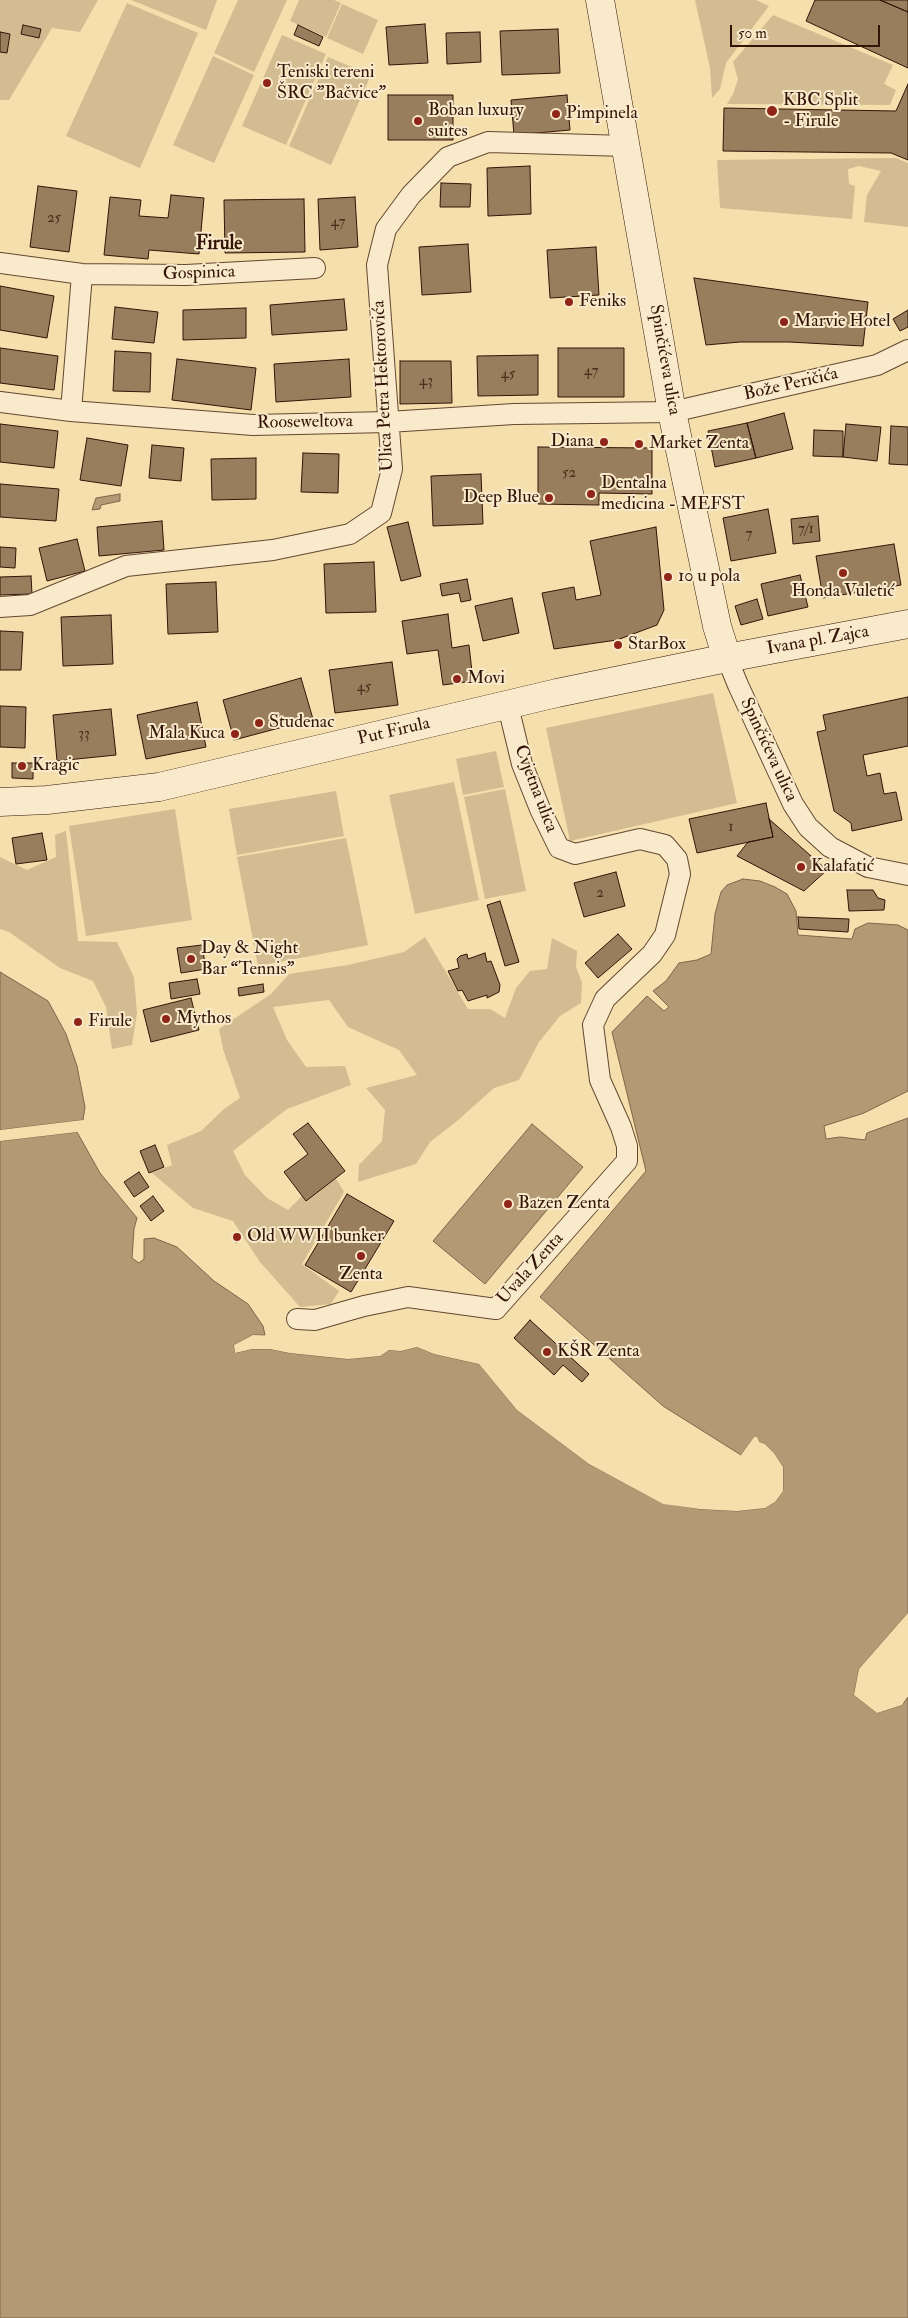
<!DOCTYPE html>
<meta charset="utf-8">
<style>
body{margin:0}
#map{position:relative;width:908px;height:2318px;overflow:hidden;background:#f4dfad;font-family:"IM FELL Double Pica",serif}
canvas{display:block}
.scale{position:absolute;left:730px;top:25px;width:150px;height:22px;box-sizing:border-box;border:2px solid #341407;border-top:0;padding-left:6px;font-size:15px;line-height:18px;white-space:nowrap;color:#341407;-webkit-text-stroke:4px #f8eaca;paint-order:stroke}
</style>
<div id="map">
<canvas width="908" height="2318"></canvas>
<div class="scale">50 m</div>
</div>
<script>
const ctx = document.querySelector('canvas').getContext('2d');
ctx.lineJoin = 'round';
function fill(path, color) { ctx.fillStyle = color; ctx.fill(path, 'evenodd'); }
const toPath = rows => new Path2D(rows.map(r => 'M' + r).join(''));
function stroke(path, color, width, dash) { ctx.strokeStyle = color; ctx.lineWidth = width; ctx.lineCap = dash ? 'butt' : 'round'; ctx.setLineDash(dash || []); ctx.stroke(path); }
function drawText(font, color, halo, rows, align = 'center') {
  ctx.font = font + ' "IM FELL Double Pica",serif'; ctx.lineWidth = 4; ctx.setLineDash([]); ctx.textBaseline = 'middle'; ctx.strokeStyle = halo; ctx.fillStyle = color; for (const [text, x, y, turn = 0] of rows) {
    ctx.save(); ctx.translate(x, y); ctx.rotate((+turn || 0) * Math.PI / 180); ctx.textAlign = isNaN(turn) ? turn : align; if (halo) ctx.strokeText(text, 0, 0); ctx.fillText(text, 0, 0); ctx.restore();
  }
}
fill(toPath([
 [0,0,98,0,80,32,52,28,9,100,0,100],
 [131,0,217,0,206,30],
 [238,0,287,0,254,72,214,53],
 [299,0,334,0,341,3,326,37,290,21],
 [695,0,756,0,769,6,726,63,720,89,712,98,710,68],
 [127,3,198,33,140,168,66,136],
 [342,4,378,20,363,54,327,38],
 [773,15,893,65,884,84,896,90,890,105,727,104,733,94,738,79,733,62],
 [282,35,326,54,286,145,242,126],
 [213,56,254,75,214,163,173,145],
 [328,57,371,75,331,165,289,146],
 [896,158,908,163,908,227,864,222,867,195,881,171,859,166,848,169,849,184,855,186,852,219,720,208,717,160],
 [713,693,737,803,570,841,546,728],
 [496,751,504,787,463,795,456,759],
 [454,782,479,900,415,914,389,795],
 [505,789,526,891,485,899,464,797],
 [336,791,344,836,237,855,229,809],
 [175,809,192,920,86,936,69,826],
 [66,831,78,941,117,942,134,977,137,1013,132,1045,112,1049,106,1007,93,981,60,968,9,932,0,929,0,857,27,870,56,857,55,835],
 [346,838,368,945,258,966,237,857],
 [425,937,468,1009,490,1009,505,1018,516,988,530,971,547,969,552,938,577,951,576,967,582,983,581,1003,560,1016,539,1042,519,1080,494,1088,457,1121,430,1142,416,1164,358,1182,359,1165,382,1141,385,1110,366,1088,417,1075,399,1050,348,1027,329,1000,273,1007,287,1040,306,1067,345,1066,351,1085,287,1109,233,1151,245,1175,267,1198,288,1210,303,1195,335,1177,344,1192,302,1264,339,1291,331,1304,300,1307,260,1262,233,1221,193,1208,152,1173,172,1165,167,1145,201,1131,224,1109,240,1098,223,1049,219,1029,271,994,289,974,348,965,404,952]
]), '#d3bc91');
const water = toPath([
 [120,494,120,501,101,505,100,509,92,510,96,498,120,494],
 [743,879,760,881,775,887,787,894,796,911,798,935,852,939,855,929,868,923,898,925,908,930,908,1091,864,1113,824,1126,826,1139,840,1137,865,1140,867,1133,908,1118,908,1613,859,1669,854,1695,877,1713,902,1705,908,1697,908,2318,0,2318,0,1141,77,1132,100,1173,137,1218,134,1229,132,1258,139,1263,144,1259,144,1239,154,1238,177,1247,214,1281,248,1304,263,1326,265,1335,253,1335,234,1345,235,1353,252,1349,270,1349,290,1353,348,1359,380,1356,389,1350,401,1351,417,1347,434,1354,479,1364,517,1410,589,1464,662,1503,700,1509,737,1511,765,1508,775,1502,783,1490,783,1467,774,1453,765,1444,758,1442,754,1437,741,1455,663,1406,540,1297,646,1171,612,1032,647,996,664,1011,669,1007,653,991,666,981,679,963,697,960,711,954,715,914,721,892,727,885,743,879],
 [0,972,48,1001,66,1034,77,1066,85,1107,83,1120,0,1130,0,972],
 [532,1124,583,1167,485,1284,433,1241,532,1124]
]);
fill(water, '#b39a75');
stroke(water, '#806449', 1);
fill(toPath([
 [83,1120,82,1122,0,1133,0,1130],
 [78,1130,77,1132,0,1141,0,1139],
 [253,1335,268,1336,254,1337,241,1342,236,1346,237,1350,252,1346,270,1347,291,1351,348,1356,379,1353,389,1348,400,1349,417,1345,435,1352,480,1362,518,1408,591,1462,663,1501,700,1506,737,1508,764,1505,774,1500,781,1490,781,1468,773,1455,764,1446,757,1444,755,1440,743,1456,741,1455,754,1437,757,1437,759,1442,765,1444,774,1453,783,1467,783,1491,775,1502,765,1508,737,1511,700,1509,663,1504,589,1464,517,1410,479,1364,434,1354,417,1347,401,1351,389,1350,380,1356,348,1359,290,1353,270,1349,252,1349,235,1353,234,1345],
 [908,1613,908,1617,861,1670,857,1694,878,1711,901,1703,908,1694,902,1705,877,1713,854,1695,859,1669]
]), '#f4dfad');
const building = toPath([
 [815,0,880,0,908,12,908,68,806,21,815,0],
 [880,0,908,0,908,12,880,0],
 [425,24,428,63,389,65,386,27,425,24],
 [23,25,41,29,39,38,21,34,23,25],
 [298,25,323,37,319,46,294,35,298,25],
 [558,29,560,73,502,75,500,31,558,29],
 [0,32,10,34,7,53,0,52,0,32],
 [480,32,481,62,447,64,446,33,480,32],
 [908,84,908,160,891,153,723,151,724,108,896,111,908,84],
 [388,95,453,95,453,140,388,140,388,95],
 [567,95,570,130,514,135,511,100,567,95],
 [530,166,531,214,488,216,487,168,530,166],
 [441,183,471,184,470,207,440,207,441,183],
 [38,186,77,191,69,252,30,247,38,186],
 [171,195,204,198,199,254,149,250,148,259,104,255,110,197,141,200,139,216,168,218,171,195],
 [355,197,358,247,320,250,318,199,355,197],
 [304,199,305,252,225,253,224,200,304,199],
 [468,244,471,292,422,295,419,247,468,244],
 [596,247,599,295,550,298,547,250,596,247],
 [694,278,868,302,863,346,789,342,740,342,706,345,694,278],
 [0,286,54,296,47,338,0,330,0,286],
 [344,299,347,330,272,335,270,305,344,299],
 [115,307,158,312,154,343,112,339,115,307],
 [246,308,246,338,183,340,183,310,246,308],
 [908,310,908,327,900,331,893,319,908,310],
 [0,348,58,356,54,390,0,383,0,348],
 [558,348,624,348,624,397,558,397,558,348],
 [115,351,151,353,150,392,113,391,115,351],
 [538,355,538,395,478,396,477,356,538,355],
 [177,359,256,368,251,410,172,400,177,359],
 [349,359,351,397,276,402,274,364,349,359],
 [400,361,451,361,452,403,400,404,400,361],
 [784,413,793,449,756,458,747,423,784,413],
 [747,423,756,458,715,467,708,431,747,423],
 [0,424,58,431,54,468,0,462,0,424],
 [846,424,881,427,877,461,843,457,846,424],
 [891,426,908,427,908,465,889,464,891,426],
 [814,430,843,431,843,457,813,456,814,430],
 [87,438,128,445,121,486,80,480,87,438],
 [152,445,184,448,181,481,149,478,152,445],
 [538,447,652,448,652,494,599,493,599,505,538,504,538,447],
 [303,453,339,454,338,493,301,492,303,453],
 [256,458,256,499,212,500,211,459,256,458],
 [481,474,483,524,433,526,431,476,481,474],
 [0,484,59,489,56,521,0,517,0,484],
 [768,509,776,553,731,561,723,518,768,509],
 [818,516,820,541,793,544,791,519,818,516],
 [162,521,164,550,99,556,97,527,162,521],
 [408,522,421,576,401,581,387,527,408,522],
 [656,527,664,610,657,625,617,640,554,649,542,593,574,587,576,600,601,595,590,541,656,527],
 [77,539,85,571,47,581,39,548,77,539],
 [894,544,901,585,823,598,816,556,894,544],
 [0,547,16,548,15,568,0,567,0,547],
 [374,562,376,612,326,613,324,564,374,562],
 [800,575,808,607,768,616,761,584,800,575],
 [31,576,32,594,0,595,0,577,31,576],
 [467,579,471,600,461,602,459,593,442,596,440,584,467,579],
 [216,582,218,632,168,634,166,584,216,582],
 [512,598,519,633,483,641,475,606,512,598],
 [757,599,763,619,741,625,735,606,757,599],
 [448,614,452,648,469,645,473,681,443,685,438,650,407,654,402,621,448,614],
 [111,615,113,664,63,666,61,617,111,615],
 [0,631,23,632,21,670,0,670,0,631],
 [392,662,398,705,335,713,329,670,392,662],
 [301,678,313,719,234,740,223,700,301,678],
 [908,697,908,746,863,755,867,776,880,773,884,794,896,792,902,820,852,831,851,823,834,811,817,732,826,730,823,715,908,697],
 [197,702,206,747,146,759,137,715,197,702],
 [0,706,26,707,25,748,0,747,0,706],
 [111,709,116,755,57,761,53,715,111,709],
 [12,763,33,763,33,779,12,778,12,763],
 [766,803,773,837,697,853,689,819,766,803],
 [769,819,827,870,804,891,737,856,748,842,773,837,769,819],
 [42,833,47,860,16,864,12,838,42,833],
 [616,872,625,906,584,917,574,883,616,872],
 [847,890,873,890,878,898,885,900,884,910,849,911,847,890],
 [500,901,519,962,505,966,487,905,500,901],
 [798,917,849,919,848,932,799,929,798,917],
 [618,934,632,949,598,978,585,963,618,934],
 [202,945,206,969,181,973,177,948,202,945],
 [485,953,487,962,491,961,500,985,499,992,487,998,487,995,468,1001,462,990,458,991,448,971,459,968,457,959,460,956,467,954,468,959,485,953],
 [197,979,200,994,171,999,169,983,197,979],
 [263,984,264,992,239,996,238,988,263,984],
 [191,998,199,1030,151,1042,143,1010,191,998],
 [308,1123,345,1171,306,1201,284,1172,308,1154,293,1134,308,1123],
 [155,1145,164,1167,149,1173,140,1151,155,1145],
 [139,1172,149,1187,134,1197,124,1182,139,1172],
 [347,1194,394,1221,351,1292,305,1265,347,1194],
 [153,1196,164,1211,151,1221,140,1206,153,1196],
 [238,1232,242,1239,236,1243,232,1236,238,1232],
 [530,1320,589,1374,582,1382,563,1365,554,1375,514,1338,530,1320]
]);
fill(building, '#987e5d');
stroke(building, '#341407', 1);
const street = toPath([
 [0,263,82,274,186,275,315,268],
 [0,402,71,411,253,425,388,422,514,414,672,412,877,365,908,350],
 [71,411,82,274],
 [0,607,30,605,126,566,273,550,350,534,381,513,392,469,377,265,386,229,411,195,448,157,488,142,626,146],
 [727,658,738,685,793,804,808,827,830,847,868,867,908,875],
 [297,1319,315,1320,364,1306,408,1297,496,1309,627,1161,627,1146,621,1127,600,1080,593,1025,605,999,652,954,665,935,680,874,677,859,665,845,640,839,575,854,559,848,540,809,522,764,508,706]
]);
const secondary = toPath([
 [600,0,672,412,717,626,727,658],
 [0,802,47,800,159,787,557,693,727,658,908,624]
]);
stroke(street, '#644730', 22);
stroke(secondary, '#341407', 29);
stroke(street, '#f8eaca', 20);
stroke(secondary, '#f8eaca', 28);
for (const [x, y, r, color] of [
 [267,83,5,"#8f2418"],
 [772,111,6,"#8f2418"],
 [556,114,5,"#8f2418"],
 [418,121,5,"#8f2418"],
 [569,302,5,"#8f2418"],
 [784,322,5,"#8f2418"],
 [604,442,5,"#8f2418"],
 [639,444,5,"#8f2418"],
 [591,494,5,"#8f2418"],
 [549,498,5,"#8f2418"],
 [843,573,5,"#8f2418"],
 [668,577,5,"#8f2418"],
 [618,645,5,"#8f2418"],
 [457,679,5,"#8f2418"],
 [259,723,5,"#8f2418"],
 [235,734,5,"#8f2418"],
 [22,766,5,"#8f2418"],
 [801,867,5,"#8f2418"],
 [191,959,5,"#8f2418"],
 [166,1019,5,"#8f2418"],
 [78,1022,5,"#8f2418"],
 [508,1204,5,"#8f2418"],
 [237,1237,5,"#8f2418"],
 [361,1256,5,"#8f2418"],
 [547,1352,5,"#8f2418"]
]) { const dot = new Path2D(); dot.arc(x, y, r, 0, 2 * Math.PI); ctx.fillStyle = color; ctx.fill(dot); stroke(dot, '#f8eaca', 2); }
drawText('15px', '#4d2e1c', null, [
 ["25",54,219],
 ["47",338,223],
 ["47",591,372],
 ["45",508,375],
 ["43",426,382],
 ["52",569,474],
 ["7/1",806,530],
 ["7",749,535],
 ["45",364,688],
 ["33",84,735],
 ["1",731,828],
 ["2",600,894]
]);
drawText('18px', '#341407', '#f8eaca', [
 ["Teniski tereni",277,73],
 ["ŠRC \"Bačvice\"",277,94],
 ["KBC Split",783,101],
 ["- Firule",783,122],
 ["Boban luxury",428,111],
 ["suites",428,132],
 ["Pimpinela",566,114],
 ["Feniks",579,302],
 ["Marvie Hotel",794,322],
 ["Diana",594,442,"right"],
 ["Market Zenta",649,444],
 ["Dentalna",601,484],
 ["medicina - MEFST",601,505],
 ["Deep Blue",539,498,"right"],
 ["10 u pola",678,577],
 ["Honda Vuletić",843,592,"center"],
 ["StarBox",628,645],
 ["Movi",467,679],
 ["Studenac",269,723],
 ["Mala Kuca",225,734,"right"],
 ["Kragic",32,766],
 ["Kalafatić",811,867],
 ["Day & Night",201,949],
 ["Bar “Tennis”",201,970],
 ["Mythos",176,1019],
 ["Firule",88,1022],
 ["Bazen Zenta",518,1204],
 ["Old WWII bunker",247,1237],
 ["Zenta",361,1275,"center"],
 ["KŠR Zenta",557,1352]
], 'left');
drawText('18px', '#341407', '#f8eaca', [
 ["Gospinica",199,274,-2],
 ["Spinčićeva ulica",664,360,80],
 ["Bože Peričića",791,385,-13],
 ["Ulica Petra Hektorovića",384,386,-93],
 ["Rooseweltova",305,423,-1],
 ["Ivana pl. Zajca",818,641,-10],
 ["Put Firula",394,732,-13],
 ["Spinčićeva ulica",768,750,65],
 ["Cvjetna ulica",535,789,69],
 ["Uvala Zenta",531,1269,-48]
]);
drawText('bold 19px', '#341407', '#f8eaca', [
 ["Firule",219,245]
]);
</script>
